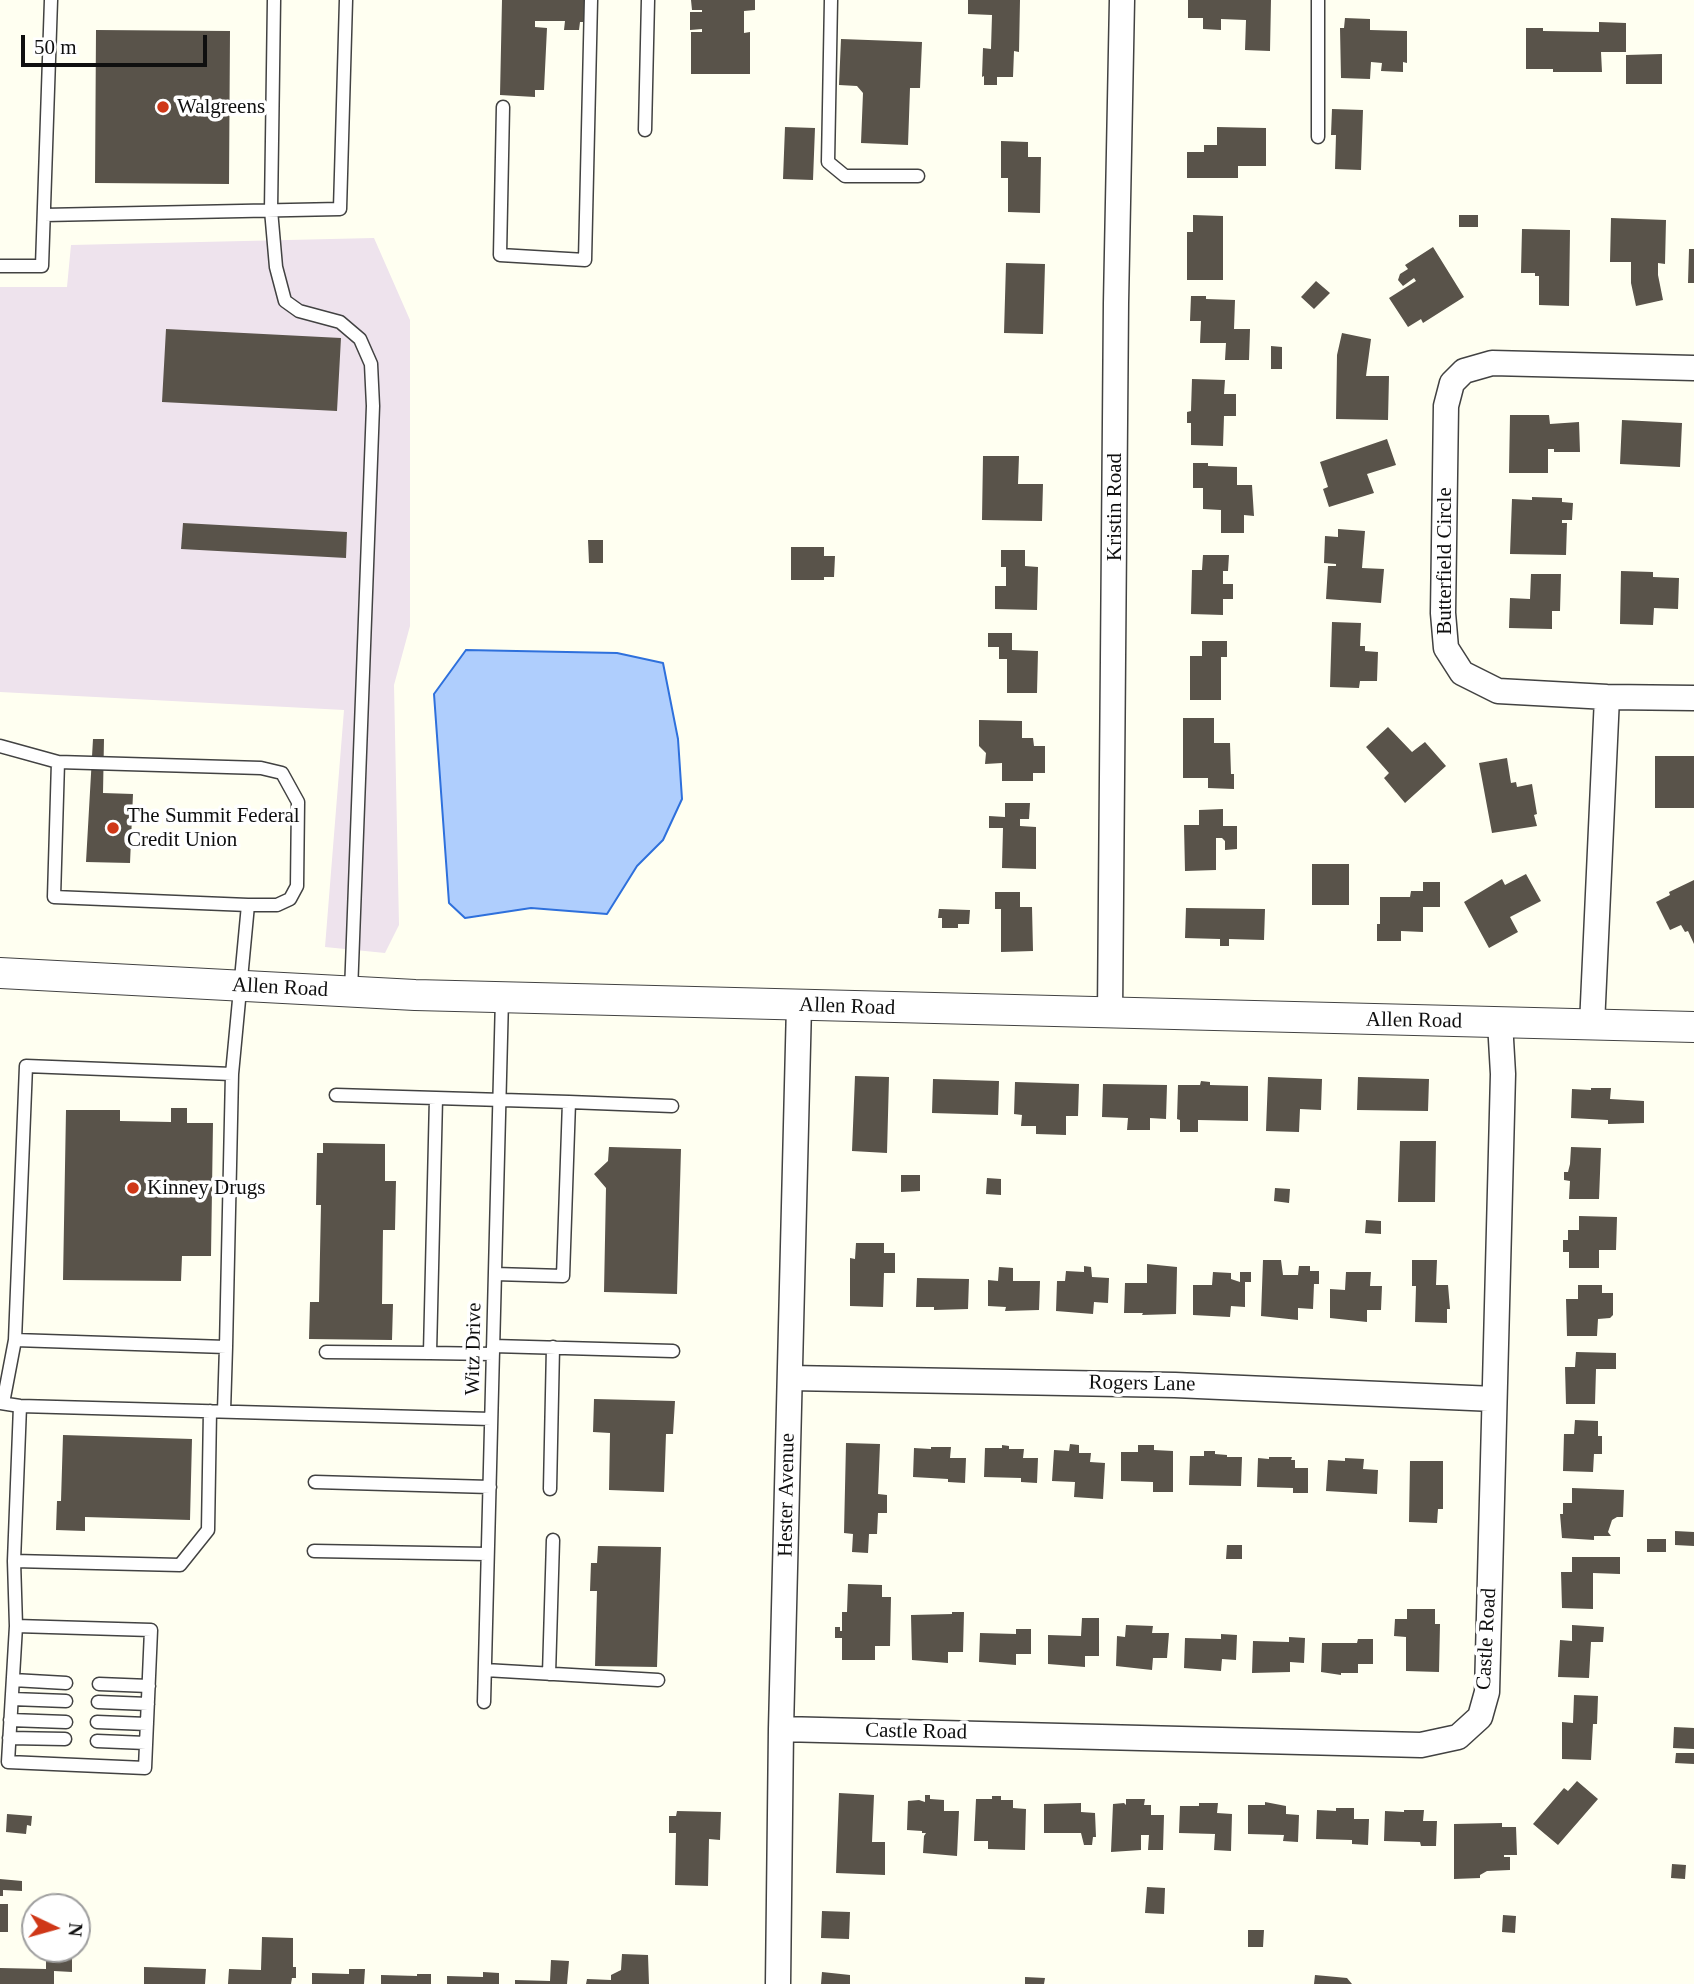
<!DOCTYPE html>
<style>
body{margin:0}
#map{position:relative;width:1694px;height:1984px;overflow:hidden;background:#fffff1;font-family:"Times New Roman",serif}
canvas{display:block}
.north{position:absolute;left:21px;top:1893px;width:70px;height:70px;box-sizing:border-box;background:#fff;border:2px solid #9f9f9f;border-radius:50%;rotate:95deg;font-size:19px;font-weight:700;line-height:28px;text-align:center;color:#0f0f0f}
.north::after{content:'';display:block;margin:auto;width:24px;height:32px;background:#cf3717;clip-path:polygon(50% 0,100% 100%,50% 72%,0 100%)}
.scale{position:absolute;left:21px;top:35px;width:186px;height:32px;box-sizing:border-box;border:4px solid #0f0f0f;border-top:0;padding-left:9px;font-size:21px;line-height:24px;white-space:nowrap;color:#0f0f0f;-webkit-text-stroke:5px #fff;paint-order:stroke}
</style>
<div id="map">
<canvas width="1694" height="1984"></canvas>
<div class="north">N</div>
<div class="scale">50 m</div>
</div>
<script>
const ctx = document.querySelector('canvas').getContext('2d');
ctx.lineJoin = 'round';
function fill(path, color) { ctx.fillStyle = color; ctx.fill(path, 'evenodd'); }
const toPath = rows => new Path2D(rows.map(r => 'M' + r).join(''));
function stroke(path, color, width, dash) { ctx.strokeStyle = color; ctx.lineWidth = width; ctx.lineCap = dash ? 'butt' : 'round'; ctx.setLineDash(dash || []); ctx.stroke(path); }
function drawText(font, color, halo, rows, align = 'center') {
  ctx.font = font + ' "Times New Roman",serif'; ctx.lineWidth = 7; ctx.setLineDash([]); ctx.textBaseline = 'middle'; ctx.strokeStyle = halo; ctx.fillStyle = color; for (const [text, x, y, turn = 0] of rows) {
    ctx.save(); ctx.translate(x, y); ctx.rotate((+turn || 0) * Math.PI / 180); ctx.textAlign = isNaN(turn) ? turn : align; if (halo) ctx.strokeText(text, 0, 0); ctx.fillText(text, 0, 0); ctx.restore();
  }
}
fill(toPath([
 [374,238,410,320,410,626,394,685,399,925,385,953,325,947,344,710,0,692,0,287,67,287,71,245]
]), '#eee3ed');
const water = toPath([
 [466,650,617,653,663,663,678,739,682,799,663,840,637,866,607,914,531,908,465,918,449,903,434,694,466,650]
]);
fill(water, '#afcefd');
stroke(water, '#2e70dc', 2);
fill(toPath([
 [502,0,587,0,587,22,580,22,579,30,564,30,565,21,535,21,535,27,547,28,544,90,535,90,535,97,500,95],
 [691,0,755,0,755,10,744,11,744,33,750,32,750,74,691,74,691,32,702,32,702,29,690,30,690,12,702,12,702,10,692,10],
 [968,0,1020,0,1019,52,1014,51,1013,77,997,77,997,85,984,85,984,76,982,77,983,48,991,49,992,15,968,14],
 [1188,0,1271,0,1270,51,1245,50,1246,20,1221,19,1221,30,1203,29,1203,18,1188,18],
 [1345,18,1370,19,1370,30,1407,31,1407,63,1403,62,1403,72,1381,71,1382,63,1371,62,1370,79,1341,78,1340,28,1344,28],
 [1599,22,1626,23,1626,52,1601,52,1602,72,1553,72,1553,69,1526,69,1526,28,1543,28,1543,31,1599,32],
 [96,30,230,31,229,184,95,183],
 [841,39,922,42,920,88,910,88,908,145,861,143,863,93,857,86,839,85],
 [1662,54,1662,84,1626,84,1626,55],
 [1332,109,1363,110,1361,170,1335,169,1336,135,1331,135],
 [785,127,815,128,813,180,783,179],
 [1217,127,1266,128,1266,166,1238,166,1238,178,1187,178,1187,152,1204,152,1204,145,1217,145],
 [1001,141,1028,142,1028,157,1041,157,1040,213,1008,212,1008,178,1001,178],
 [1193,215,1223,216,1223,280,1187,280,1187,232,1193,232],
 [1459,215,1478,215,1478,227,1459,227],
 [1611,218,1666,220,1665,264,1658,263,1658,275,1663,300,1636,306,1631,283,1631,262,1610,262],
 [1522,229,1570,230,1569,306,1539,305,1539,276,1535,276,1535,273,1521,273],
 [1433,247,1464,297,1423,323,1421,319,1408,327,1389,298,1416,281,1414,278,1403,286,1398,280,1400,274,1408,269,1405,265],
 [1689,249,1694,249,1694,283,1688,283],
 [1006,263,1045,264,1043,334,1004,333],
 [1316,281,1330,293,1314,309,1301,297],
 [1191,296,1206,296,1206,299,1235,300,1234,329,1250,329,1249,360,1225,360,1226,343,1200,343,1201,321,1190,321],
 [166,329,341,338,337,411,162,402],
 [1342,333,1371,339,1366,376,1389,376,1388,420,1336,419,1337,355],
 [1271,346,1282,347,1282,369,1271,369],
 [1192,379,1225,380,1224,394,1236,394,1236,416,1224,416,1223,446,1191,445,1191,423,1187,423,1187,412,1191,411],
 [1510,415,1549,415,1550,424,1579,422,1580,452,1554,452,1554,449,1548,449,1548,473,1509,473],
 [1622,420,1682,423,1680,467,1620,464],
 [1387,439,1396,465,1367,474,1374,493,1329,507,1323,489,1328,487,1320,462],
 [983,456,1019,456,1018,484,1043,484,1042,521,982,520],
 [1193,463,1208,463,1208,466,1237,467,1237,485,1252,485,1254,516,1244,515,1244,533,1221,533,1221,510,1203,509,1203,488,1193,488],
 [1532,497,1562,498,1562,502,1573,503,1572,520,1562,520,1562,523,1567,523,1566,555,1510,554,1512,499,1532,500],
 [183,523,347,532,346,558,181,549],
 [1338,529,1365,531,1362,568,1384,569,1381,603,1326,599,1328,566,1336,566,1336,564,1324,563,1325,536,1338,537],
 [588,540,603,540,603,563,589,563],
 [791,547,824,547,824,556,835,556,834,577,824,577,824,580,791,580],
 [1001,550,1025,550,1025,566,1038,567,1037,610,995,609,995,586,1006,586,1006,567,1001,567],
 [1203,555,1229,555,1228,571,1223,571,1223,584,1233,584,1233,599,1223,599,1223,615,1191,614,1192,570,1202,570],
 [1621,571,1653,572,1653,577,1679,578,1678,609,1654,608,1653,625,1620,624],
 [1531,574,1561,574,1560,611,1552,611,1552,629,1509,628,1510,598,1530,599],
 [1332,622,1361,623,1360,646,1365,646,1365,651,1378,652,1377,681,1360,681,1359,688,1330,687],
 [988,633,1012,633,1012,650,1038,651,1037,693,1007,693,1007,659,999,659,999,647,988,647],
 [1202,641,1227,641,1227,657,1221,657,1221,700,1190,700,1190,656,1202,656],
 [1183,718,1214,718,1214,743,1230,743,1231,774,1234,774,1234,789,1208,788,1208,778,1183,778],
 [979,720,1022,721,1022,738,1033,738,1034,746,1045,746,1045,773,1033,773,1033,781,1002,781,1002,763,985,764,986,753,979,746],
 [1388,727,1412,752,1425,742,1446,766,1405,803,1384,778,1389,773,1366,747],
 [93,739,104,739,103,793,133,794,130,863,86,862],
 [1655,756,1694,756,1694,808,1655,808],
 [1507,758,1511,783,1516,782,1517,787,1532,784,1537,814,1534,815,1537,826,1492,833,1479,763],
 [1005,803,1030,803,1029,819,1020,819,1020,826,1036,827,1036,869,1002,868,1003,828,989,828,989,816,1005,817],
 [1223,809,1223,826,1237,826,1237,849,1225,850,1225,841,1222,838,1216,838,1216,870,1185,871,1184,825,1199,825,1199,810],
 [1312,864,1349,864,1349,905,1312,905],
 [1526,874,1541,901,1510,917,1518,932,1489,948,1464,902,1502,879,1505,885],
 [1694,880,1694,944,1688,931,1685,932,1681,925,1670,930,1656,902,1670,895,1669,892],
 [1423,882,1440,882,1440,907,1423,907,1423,932,1401,931,1401,941,1377,941,1377,924,1380,924,1380,897,1410,897,1411,891,1423,891],
 [995,892,1020,892,1020,907,1032,907,1033,951,1001,952,1001,909,995,909],
 [1186,908,1265,909,1264,940,1229,939,1229,946,1220,946,1220,939,1185,938],
 [939,909,970,910,969,924,958,924,958,928,942,928,942,918,938,918],
 [855,1076,889,1077,887,1153,852,1151],
 [1268,1077,1322,1079,1321,1110,1300,1109,1299,1132,1266,1131],
 [1358,1077,1429,1079,1428,1111,1357,1110],
 [933,1079,999,1081,998,1115,932,1113],
 [1201,1081,1210,1082,1210,1085,1248,1086,1248,1121,1198,1120,1198,1132,1180,1132,1180,1120,1177,1119,1178,1085,1200,1085],
 [1015,1082,1079,1084,1078,1116,1066,1116,1066,1135,1036,1134,1036,1126,1021,1126,1022,1115,1014,1114],
 [1103,1084,1167,1085,1166,1119,1150,1118,1150,1130,1127,1130,1128,1118,1102,1117],
 [1591,1088,1611,1088,1610,1099,1644,1101,1644,1123,1608,1124,1608,1120,1571,1118,1572,1089,1591,1090],
 [171,1108,187,1108,187,1123,213,1123,211,1256,182,1256,181,1281,63,1280,66,1110,120,1110,120,1121,171,1122],
 [1400,1141,1436,1141,1435,1202,1398,1202],
 [323,1143,385,1144,385,1181,396,1181,395,1230,383,1230,382,1304,393,1304,392,1340,309,1339,310,1302,319,1302,321,1205,316,1205,317,1153,323,1153],
 [609,1147,681,1149,677,1294,604,1292,606,1188,594,1174,608,1161],
 [1571,1147,1601,1148,1599,1199,1569,1199,1570,1181,1564,1180,1564,1172,1568,1172,1570,1164],
 [901,1175,920,1175,920,1191,901,1192],
 [987,1178,1001,1179,1001,1195,986,1194],
 [1275,1188,1290,1189,1289,1203,1274,1201],
 [1579,1216,1617,1217,1616,1250,1599,1250,1599,1268,1569,1268,1569,1252,1563,1252,1563,1240,1568,1240,1568,1230,1579,1230],
 [1366,1220,1381,1221,1381,1234,1365,1233],
 [856,1243,884,1243,884,1253,895,1253,895,1273,884,1273,883,1307,850,1306,850,1258,855,1259],
 [1263,1260,1281,1260,1283,1275,1298,1275,1299,1266,1310,1266,1310,1271,1319,1271,1319,1284,1314,1284,1313,1309,1298,1308,1298,1320,1261,1316],
 [1412,1260,1437,1260,1436,1285,1448,1285,1450,1309,1447,1309,1447,1323,1415,1322,1416,1286,1412,1286],
 [1147,1264,1177,1267,1176,1314,1142,1315,1143,1313,1124,1313,1125,1283,1147,1283],
 [1084,1266,1091,1267,1092,1277,1109,1278,1108,1303,1094,1302,1093,1314,1056,1311,1057,1281,1065,1281,1066,1271,1084,1272],
 [999,1267,1013,1268,1013,1281,1040,1281,1039,1310,1005,1311,1006,1307,988,1306,988,1280,998,1281],
 [1213,1272,1231,1273,1231,1279,1240,1282,1240,1272,1251,1272,1251,1282,1245,1282,1245,1307,1231,1306,1230,1317,1193,1315,1193,1285,1212,1285],
 [1346,1272,1371,1272,1370,1286,1382,1286,1381,1310,1367,1310,1367,1322,1330,1318,1330,1289,1345,1290],
 [917,1278,969,1279,968,1309,934,1310,934,1307,916,1307],
 [1578,1285,1602,1285,1602,1293,1613,1293,1613,1315,1610,1318,1598,1319,1597,1336,1567,1336,1566,1299,1578,1299],
 [1576,1352,1616,1353,1616,1369,1596,1369,1595,1404,1566,1404,1565,1367,1575,1367],
 [594,1399,675,1401,673,1434,666,1434,664,1492,609,1490,610,1433,593,1432],
 [1575,1420,1598,1421,1598,1436,1602,1436,1602,1454,1594,1454,1593,1472,1563,1471,1564,1434,1574,1434],
 [63,1435,192,1439,190,1520,85,1517,85,1531,56,1530,57,1501,61,1501],
 [846,1443,880,1444,878,1494,887,1495,887,1513,878,1513,877,1534,869,1534,868,1553,852,1552,853,1534,844,1533],
 [1070,1444,1079,1445,1079,1453,1091,1453,1090,1462,1105,1463,1103,1499,1074,1497,1075,1482,1052,1481,1054,1450,1069,1451],
 [1002,1445,1009,1446,1009,1449,1024,1449,1023,1458,1038,1458,1037,1483,1021,1482,1021,1478,984,1477,985,1448,1002,1448],
 [1138,1445,1154,1445,1154,1450,1173,1451,1173,1492,1153,1492,1153,1482,1121,1481,1121,1452,1138,1452],
 [931,1447,951,1447,950,1458,966,1458,965,1483,948,1482,948,1479,913,1477,914,1448,931,1449],
 [1204,1451,1215,1451,1215,1454,1227,1455,1227,1457,1242,1457,1241,1486,1189,1485,1190,1456,1204,1456],
 [1269,1457,1292,1457,1291,1460,1295,1460,1295,1468,1308,1468,1308,1493,1293,1493,1293,1488,1257,1487,1258,1458,1269,1459],
 [1345,1458,1364,1459,1363,1469,1378,1470,1377,1494,1326,1491,1328,1460,1345,1461],
 [1410,1461,1443,1461,1443,1509,1438,1509,1437,1523,1409,1522],
 [1572,1488,1624,1490,1623,1517,1617,1517,1612,1520,1608,1532,1611,1536,1594,1536,1594,1540,1562,1538,1560,1514,1563,1514,1563,1503,1572,1503],
 [1675,1531,1694,1532,1694,1546,1675,1545],
 [1647,1539,1666,1539,1666,1552,1647,1552],
 [1227,1545,1242,1545,1242,1559,1226,1559],
 [598,1546,661,1547,657,1667,595,1666,597,1591,590,1591,591,1563,597,1563],
 [1572,1557,1620,1557,1620,1574,1593,1573,1593,1609,1562,1608,1561,1572,1572,1572],
 [848,1584,882,1585,882,1597,891,1597,890,1646,875,1646,875,1660,842,1660,842,1638,835,1638,835,1627,840,1627,840,1631,842,1631,842,1612,847,1612],
 [1407,1609,1435,1609,1435,1624,1440,1624,1439,1672,1406,1671,1406,1637,1394,1636,1395,1619,1407,1619],
 [952,1612,964,1612,963,1652,948,1652,948,1663,912,1660,911,1615,952,1614],
 [1082,1618,1099,1618,1099,1656,1085,1656,1085,1667,1048,1664,1048,1635,1081,1636],
 [1126,1625,1153,1626,1152,1633,1169,1633,1167,1658,1153,1658,1152,1670,1116,1666,1117,1636,1125,1637],
 [1572,1625,1604,1627,1603,1642,1591,1642,1589,1678,1558,1677,1560,1640,1572,1641],
 [1016,1629,1031,1629,1031,1654,1016,1654,1016,1665,979,1662,980,1633,1016,1634],
 [1221,1634,1237,1635,1236,1660,1222,1659,1221,1671,1184,1668,1185,1638,1221,1639],
 [1289,1637,1305,1638,1304,1663,1290,1662,1290,1672,1252,1673,1253,1641,1289,1642],
 [1358,1639,1373,1639,1373,1664,1358,1664,1358,1673,1341,1673,1341,1675,1321,1672,1322,1643,1357,1643],
 [1574,1695,1598,1696,1597,1724,1593,1724,1591,1760,1562,1759,1562,1722,1573,1723],
 [1674,1727,1694,1728,1694,1749,1673,1748],
 [1676,1753,1694,1753,1694,1764,1675,1763],
 [1577,1781,1598,1799,1558,1845,1533,1824,1564,1788,1568,1791],
 [839,1793,874,1795,872,1842,885,1842,885,1875,836,1873],
 [925,1795,930,1795,930,1799,944,1800,944,1811,959,1811,957,1856,923,1853,924,1836,926,1833,922,1833,922,1831,907,1830,908,1801,919,1800,925,1802],
 [992,1796,1001,1796,1001,1800,1013,1800,1013,1808,1026,1809,1025,1850,988,1849,988,1841,974,1841,976,1799,992,1799],
 [1126,1799,1145,1799,1144,1805,1151,1805,1151,1815,1164,1815,1163,1850,1148,1850,1149,1835,1141,1835,1141,1850,1111,1852,1113,1804,1124,1803,1126,1805],
 [1265,1802,1286,1806,1286,1814,1299,1815,1298,1842,1283,1841,1284,1835,1248,1834,1248,1805,1265,1805],
 [1081,1803,1081,1812,1095,1813,1096,1837,1093,1837,1092,1845,1084,1845,1081,1833,1044,1833,1044,1804],
 [1199,1803,1218,1803,1217,1813,1232,1814,1231,1851,1214,1850,1215,1834,1179,1833,1180,1806,1199,1806],
 [1336,1808,1354,1808,1354,1819,1369,1819,1368,1845,1352,1844,1352,1840,1316,1839,1317,1810,1336,1811],
 [1404,1810,1424,1810,1423,1821,1437,1821,1436,1846,1421,1846,1420,1842,1384,1841,1385,1811,1404,1812],
 [677,1811,721,1812,720,1840,709,1839,708,1886,675,1885,676,1833,669,1833,669,1816,676,1816],
 [7,1814,32,1816,31,1826,27,1825,26,1834,6,1832],
 [1502,1823,1502,1827,1516,1827,1517,1855,1504,1855,1504,1857,1510,1857,1510,1870,1487,1871,1480,1875,1480,1878,1454,1879,1454,1824],
 [1672,1864,1686,1865,1685,1879,1671,1878],
 [0,1879,22,1881,22,1891,3,1890,3,1896,0,1896],
 [1147,1887,1165,1888,1164,1914,1145,1913],
 [0,1904,8,1904,8,1932,0,1932],
 [822,1911,850,1912,849,1939,821,1938],
 [1503,1915,1516,1916,1515,1933,1502,1932],
 [1248,1930,1264,1930,1263,1947,1248,1947],
 [262,1937,293,1938,293,1967,296,1967,296,1978,292,1978,291,1984,228,1984,229,1969,261,1970],
 [46,1949,72,1949,72,1972,54,1971,54,1984,0,1984,0,1968,46,1969],
 [622,1954,648,1955,649,1984,586,1984,587,1979,611,1980,611,1975,621,1970],
 [551,1960,569,1961,567,1984,515,1984,515,1980,550,1981],
 [144,1967,206,1969,205,1984,144,1984],
 [349,1969,365,1969,364,1984,312,1984,312,1973,349,1974],
 [483,1972,499,1973,499,1984,447,1984,447,1976,483,1977],
 [822,1972,850,1975,850,1984,821,1984],
 [417,1974,431,1974,431,1984,381,1984,381,1975,417,1976],
 [1315,1975,1347,1978,1352,1984,1314,1984],
 [1025,1977,1045,1978,1044,1984,1025,1984]
]), '#59534a');
const service = toPath([
 [274,0,271,210,276,267,285,301,299,311,340,322,360,339,371,364,373,406,351,992],
 [831,0,828,162,845,176,918,176],
 [1318,0,1318,137],
 [503,107,500,255,585,260,591,0],
 [645,130,648,0],
 [44,215,340,209,346,0],
 [0,266,42,266,51,0],
 [0,746,58,762,261,768,282,773,298,802,297,886,290,899,277,905,248,905],
 [58,762,54,897,248,905,232,1074,26,1066,15,1340,226,1347,224,1411],
 [336,1095,436,1098],
 [569,1102,672,1106],
 [493,1346,673,1351],
 [226,1347,232,1074],
 [326,1352,430,1353],
 [493,1354,430,1353,436,1098,569,1102,563,1276,495,1274],
 [0,1403,20,1406,491,1419],
 [3,1403,15,1340],
 [20,1406,14,1561,180,1565,208,1530,210,1411],
 [315,1482,490,1487],
 [550,1489,553,1347],
 [314,1551,487,1554],
 [14,1561,16,1626,8,1762,145,1768,151,1630,16,1626],
 [485,1670,658,1680],
 [549,1674,553,1540],
 [13,1680,66,1683],
 [99,1684,149,1686],
 [12,1699,66,1701],
 [98,1702,148,1704],
 [484,1702,502,998],
 [10,1720,66,1722],
 [97,1722,147,1724],
 [9,1738,65,1739],
 [97,1741,146,1743]
]);
const minor = toPath([
 [1694,368,1492,363,1464,371,1452,383,1446,406,1443,613,1446,648,1462,673,1498,691,1607,697,1694,698],
 [1110,1014,1116,303,1122,0],
 [1592,1025,1607,697],
 [790,1378,1175,1385,1494,1399],
 [781,1729,1421,1745,1458,1737,1480,1717,1487,1692,1503,1074,1500,1022],
 [778,1984,781,1729,799,1005]
]);
const tertiary = toPath([
 [0,973,415,995,1694,1027]
]);
stroke(service, '#424242', 15);
stroke(minor, '#424242', 27);
stroke(tertiary, '#424242', 32);
stroke(service, '#fff', 12);
stroke(minor, '#fff', 24);
stroke(tertiary, '#fff', 30);
for (const [x, y, r, color] of [
 [163,107,7,"#cf3717"],
 [113,828,7,"#cf3717"],
 [133,1188,7,"#cf3717"]
]) { const dot = new Path2D(); dot.arc(x, y, r, 0, 2 * Math.PI); ctx.fillStyle = color; ctx.fill(dot); stroke(dot, '#fff', 2.5); }
drawText('21px', '#0f0f0f', '#fff', [
 ["Walgreens",177,107],
 ["The Summit Federal",127,816],
 ["Credit Union",127,840],
 ["Kinney Drugs",147,1188]
], 'left');
drawText('21px', '#0f0f0f', '#fff', [
 ["Kristin Road",1115,507,-90],
 ["Butterfield Circle",1445,561,-90],
 ["Allen Road",280,988,3],
 ["Allen Road",847,1007,2],
 ["Allen Road",1414,1021,1],
 ["Witz Drive",474,1349,-89],
 ["Rogers Lane",1142,1384,1],
 ["Hester Avenue",787,1495,-89],
 ["Castle Road",1487,1639,-87],
 ["Castle Road",916,1732,1]
]);
</script>
